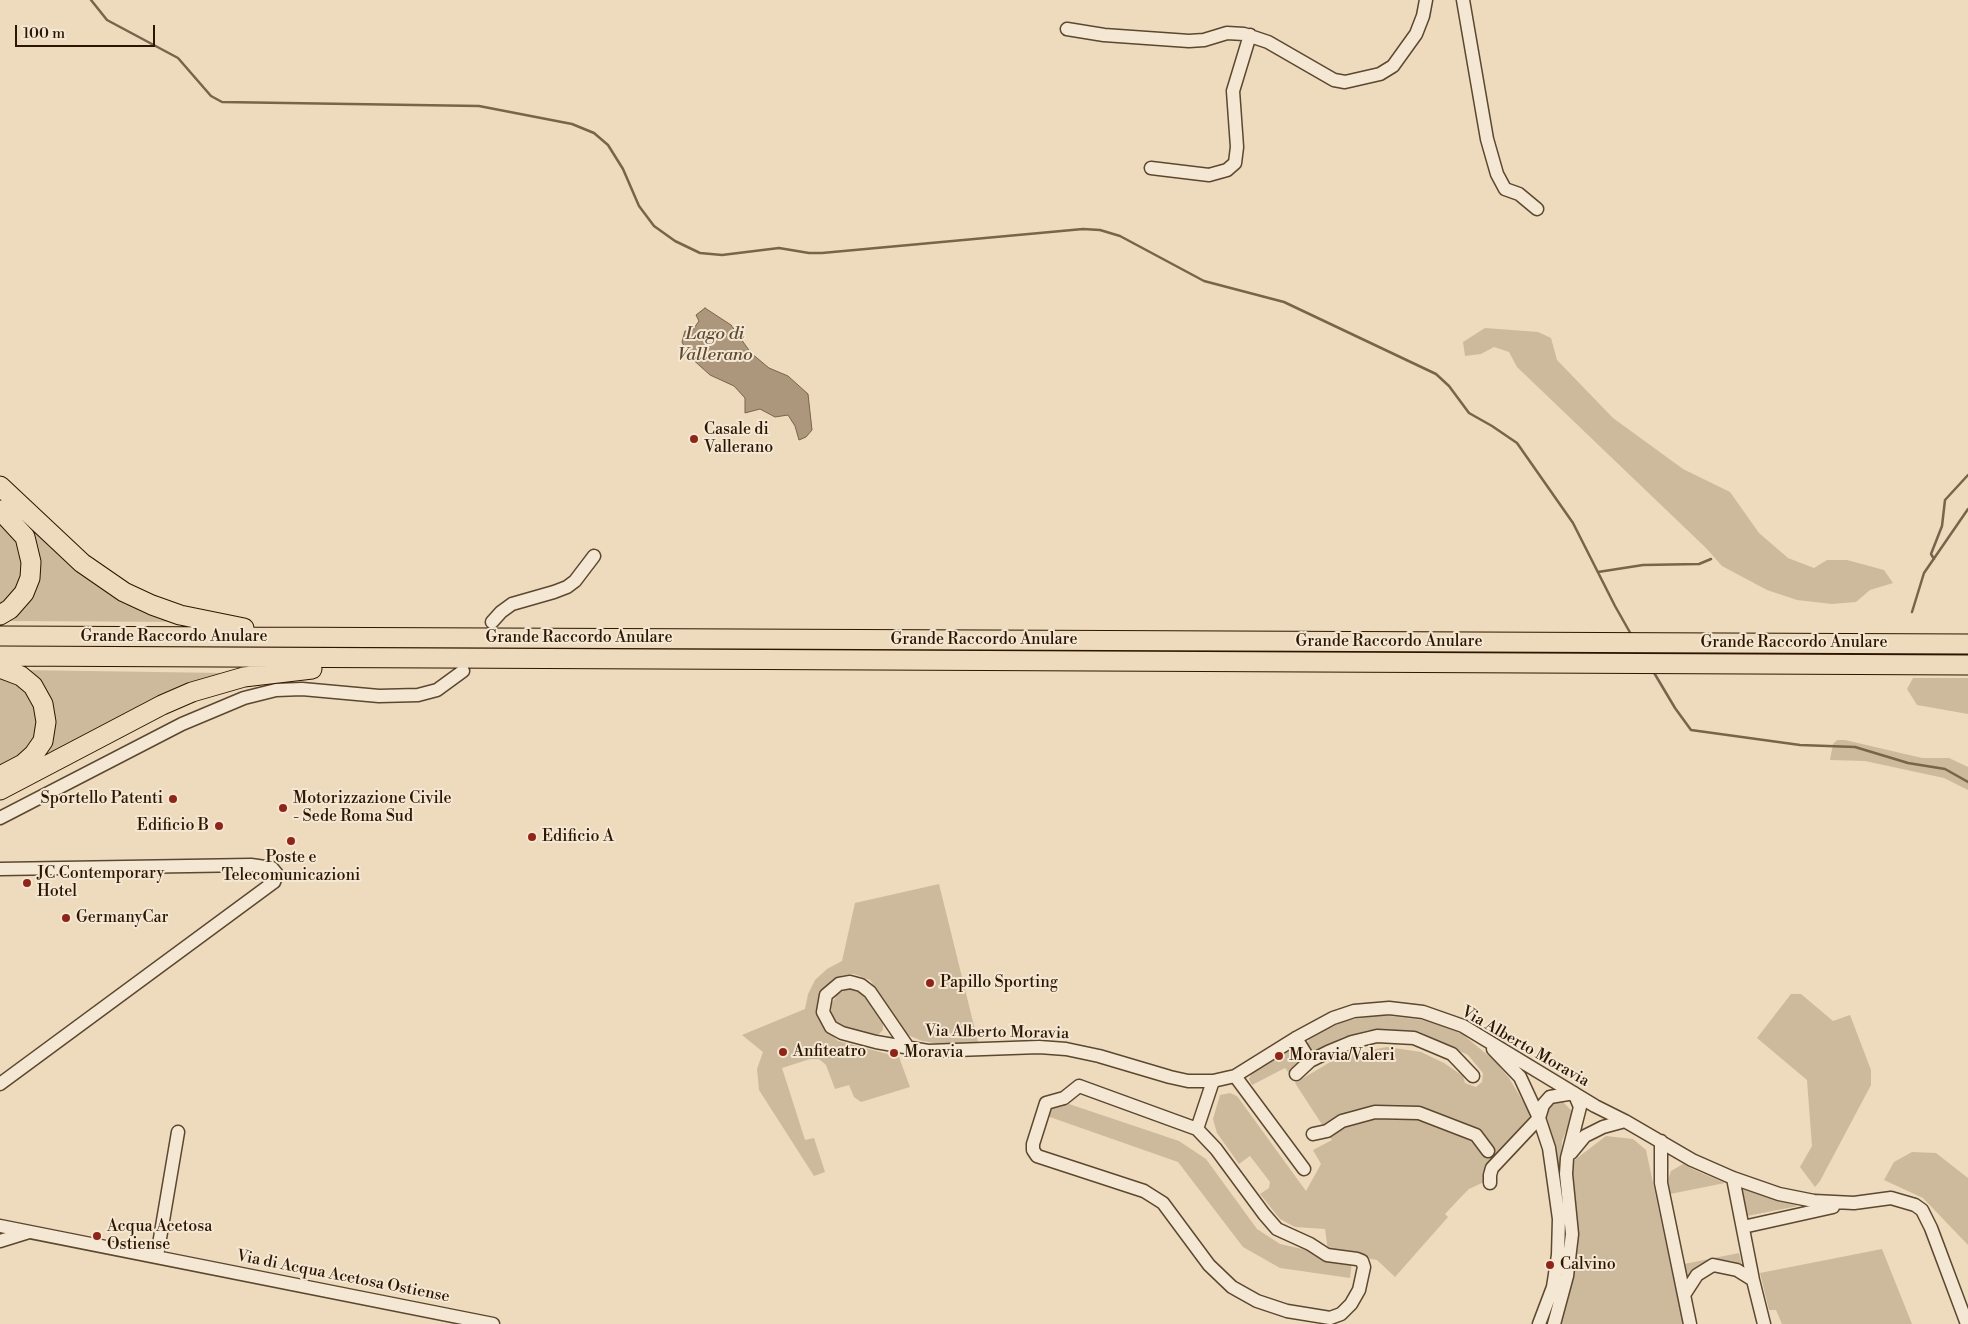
<!DOCTYPE html>
<style>
body{margin:0}
#map{position:relative;width:1968px;height:1324px;overflow:hidden;background:#eedabc;font-family:"Libre Bodoni",serif}
canvas{display:block}
.scale{position:absolute;left:15px;top:25px;width:140px;height:22px;box-sizing:border-box;border:2px solid #2c1600;border-top:0;padding-left:6px;font-size:15px;line-height:18px;white-space:nowrap;color:#2c1600;-webkit-text-stroke:4px #f4e7d3;paint-order:stroke}
</style>
<div id="map">
<canvas width="1968" height="1324"></canvas>
<div class="scale">100 m</div>
</div>
<script>
const ctx = document.querySelector('canvas').getContext('2d');
ctx.lineJoin = 'round';
function fill(path, color) { ctx.fillStyle = color; ctx.fill(path, 'evenodd'); }
const toPath = rows => new Path2D(rows.map(r => 'M' + r).join(''));
function stroke(path, color, width, dash) { ctx.strokeStyle = color; ctx.lineWidth = width; ctx.lineCap = dash ? 'butt' : 'round'; ctx.setLineDash(dash || []); ctx.stroke(path); }
function drawText(font, color, halo, rows, align = 'center') {
  ctx.font = font + ' "Libre Bodoni",serif'; ctx.lineWidth = 4; ctx.setLineDash([]); ctx.textBaseline = 'middle'; ctx.strokeStyle = halo; ctx.fillStyle = color; for (const [text, x, y, turn = 0] of rows) {
    ctx.save(); ctx.translate(x, y); ctx.rotate((+turn || 0) * Math.PI / 180); ctx.textAlign = isNaN(turn) ? turn : align; if (halo) ctx.strokeText(text, 0, 0); ctx.fillText(text, 0, 0); ctx.restore();
  }
}
fill(toPath([
 [1485,328,1538,332,1551,338,1557,360,1613,418,1683,469,1730,492,1759,533,1788,558,1814,568,1827,560,1847,560,1884,570,1893,583,1870,590,1856,602,1832,604,1797,600,1767,590,1722,566,1706,548,1517,367,1509,352,1494,347,1481,354,1465,356,1463,342],
 [0,493,72,562,186,622,6,621,36,576,0,504],
 [0,514,13,527,27,575,0,611],
 [20,670,224,673,200,681,0,782,48,739],
 [0,671,32,689,39,740,0,773],
 [1913,678,1968,678,1968,714,1917,705,1907,689],
 [1837,740,1845,740,1922,758,1949,758,1968,767,1968,790,1944,778,1865,761,1830,760,1833,744],
 [939,884,978,1042,940,1044,922,1041,908,1035,870,980,854,974,843,975,833,980,822,992,826,1030,838,1041,899,1057,910,1087,861,1102,854,1097,849,1085,835,1089,826,1065,819,1059,810,1059,782,1068,805,1140,814,1138,825,1172,814,1176,759,1090,757,1069,763,1052,742,1035,805,1009,808,994,815,980,827,969,842,961,855,903],
 [845,990,855,990,863,994,883,1022,883,1030,879,1034,873,1035,843,1027,835,1021,831,1012,832,1003,837,995],
 [1791,994,1801,994,1833,1021,1850,1015,1871,1070,1871,1085,1820,1181,1815,1187,1800,1167,1812,1146,1807,1080,1757,1038],
 [1381,1015,1430,1021,1462,1034,1495,1061,1509,1078,1531,1115,1486,1166,1484,1172,1484,1182,1469,1189,1461,1197,1445,1214,1448,1217,1395,1277,1377,1260,1328,1251,1325,1229,1295,1227,1280,1219,1260,1194,1269,1188,1270,1182,1250,1156,1239,1164,1217,1133,1213,1119,1220,1095,1230,1093,1237,1096,1306,1191,1321,1164,1313,1150,1332,1140,1295,1083,1332,1061,1349,1054,1387,1047,1421,1052,1444,1063,1463,1076,1465,1083,1476,1087,1482,1082,1483,1073,1468,1055,1418,1031,1369,1030,1343,1037,1317,1051,1310,1051,1307,1047,1309,1039,1344,1021],
 [1288,1051,1296,1053,1299,1057,1300,1061,1296,1067,1289,1073,1285,1068,1252,1085,1249,1079,1252,1072],
 [1555,1101,1562,1101,1572,1111,1571,1119,1562,1141,1560,1171,1546,1116,1549,1105],
 [1063,1102,1179,1141,1206,1159,1257,1229,1280,1244,1307,1250,1321,1257,1352,1262,1350,1278,1280,1268,1243,1247,1178,1162,1047,1116,1050,1105],
 [1606,1136,1633,1139,1646,1150,1683,1324,1555,1324,1567,1276,1572,1162],
 [1912,1152,1936,1153,1968,1178,1968,1245,1923,1198,1884,1180,1894,1162],
 [1683,1164,1699,1172,1725,1183,1670,1194,1668,1180,1671,1171],
 [1741,1189,1798,1206,1747,1216],
 [1882,1249,1912,1324,1782,1324,1776,1310,1769,1310,1760,1273],
 [1739,1253,1742,1266,1731,1261,1718,1260,1699,1266,1687,1278,1684,1264]
]), '#cdb99c');
const water = toPath([
 [705,308,731,325,751,353,769,368,788,376,808,394,812,430,806,437,799,440,795,426,788,415,775,417,760,409,745,413,745,398,734,386,710,375,689,356,682,342,685,331,692,331,699,321,696,315,705,308]
]);
fill(water, '#ac977c');
stroke(water, '#79634a', 1);
stroke(toPath([
 [91,0,107,20,178,58,211,96,222,102,479,106,572,124,594,133,608,145,623,169,639,206,654,226,675,241,700,253,722,255,779,248,809,253,822,253,1083,229,1100,230,1120,236,1204,281,1284,302,1436,374,1449,386,1469,413,1492,426,1517,443,1573,523,1615,606,1632,636],
 [1934,559,1931,554,1942,526,1945,500,1968,475],
 [1598,572,1643,565,1699,564,1711,559],
 [1912,612,1924,573,1968,509],
 [1653,671,1675,708,1691,730,1800,745,1855,747,1908,763,1945,769,1968,782]
]), '#79634a', 2.5);
const minor = toPath([
 [1463,0,1487,139,1497,174,1505,189,1519,194,1537,209],
 [1067,29,1104,35,1189,41,1204,40,1227,33,1244,34,1268,42,1334,80,1345,82,1380,74,1393,66,1416,34,1423,16,1426,0],
 [1151,168,1209,175,1227,170,1235,163,1237,147,1233,91,1250,35],
 [492,622,501,612,512,604,554,592,567,587,575,581,594,556],
 [0,818,182,724,244,698,276,690,302,689,379,696,418,695,437,690,463,671],
 [0,869,251,865,272,868,277,874,274,882,0,1084],
 [1296,1038,1310,1061],
 [907,1046,870,992,861,985,850,982,839,984,826,995,823,1012,831,1027,842,1033,876,1042,928,1051,1039,1047,1066,1049,1099,1056,1170,1077,1188,1081,1213,1081,1235,1076,1296,1038,1333,1018,1354,1011,1389,1008,1423,1012,1463,1026,1595,1106,1625,1121,1692,1160,1733,1178,1779,1194,1814,1201,1854,1203,1891,1198,1915,1205,1922,1210,1931,1228,1967,1324],
 [1493,1049,1520,1077,1539,1118,1549,1148,1553,1176,1559,1219,1558,1255,1553,1287,1539,1324],
 [1296,1074,1310,1061,1328,1052,1352,1042,1377,1036,1414,1038,1452,1054,1473,1076],
 [1235,1076,1304,1169],
 [1079,1086,1197,1129,1216,1149,1264,1214,1277,1229,1310,1244,1327,1255,1357,1259,1362,1261,1364,1267,1359,1290,1351,1304,1341,1314,1330,1318,1287,1311,1257,1301,1232,1287,1209,1265,1163,1203,1144,1191,1037,1156,1033,1150,1033,1144,1046,1103,1064,1098,1079,1086],
 [1197,1129,1213,1081],
 [1313,1134,1327,1131,1342,1121,1375,1112,1419,1113,1476,1135,1488,1151],
 [1661,1141,1661,1183,1690,1324],
 [1571,1153,1585,1136,1603,1127,1625,1121],
 [1733,1178,1753,1280,1764,1324],
 [1490,1183,1490,1175,1492,1168,1539,1118,1543,1105,1550,1097,1574,1093],
 [0,1226,493,1324],
 [1743,1227,1833,1207],
 [0,1241,29,1232],
 [157,1256,178,1132],
 [1684,1295,1697,1275,1713,1265,1737,1270,1753,1280],
 [1554,1324,1567,1276,1572,1234,1566,1174,1567,1158,1580,1107,1574,1093]
]);
const highway = toPath([
 [0,486,82,563,124,592,152,605,180,615,244,628],
 [0,510,25,537,31,562,30,578,24,593,10,609,0,615],
 [0,636,1968,644],
 [0,656,1968,665],
 [0,668,21,676,33,686,43,704,46,722,43,741,34,754,23,764,2,775],
 [0,790,162,705,192,692,244,677,312,669]
]);
stroke(minor, '#5c472f', 15);
stroke(highway, '#2c1600', 21);
stroke(minor, '#f4e7d3', 12);
stroke(highway, '#eedabc', 19);
for (const [x, y, r, color] of [
 [694,439,5,"#8f2418"],
 [173,799,5,"#8f2418"],
 [283,808,5,"#8f2418"],
 [219,826,5,"#8f2418"],
 [532,837,5,"#8f2418"],
 [291,841,5,"#8f2418"],
 [27,883,5,"#8f2418"],
 [66,918,5,"#8f2418"],
 [930,983,5,"#8f2418"],
 [783,1052,5,"#8f2418"],
 [894,1053,5,"#8f2418"],
 [1279,1056,5,"#8f2418"],
 [97,1236,5,"#8f2418"],
 [1550,1265,5,"#8f2418"]
]) { const dot = new Path2D(); dot.arc(x, y, r, 0, 2 * Math.PI); ctx.fillStyle = color; ctx.fill(dot); stroke(dot, '#f4e7d3', 2); }
drawText('16px', '#2c1600', '#f4e7d3', [
 ["Casale di",704,430],
 ["Vallerano",704,448],
 ["Sportello Patenti",163,799,"right"],
 ["Motorizzazione Civile",293,799],
 ["- Sede Roma Sud",293,817],
 ["Edificio B",209,826,"right"],
 ["Edificio A",542,837],
 ["Poste e",291,858,"center"],
 ["Telecomunicazioni",291,876,"center"],
 ["JC Contemporary",37,874],
 ["Hotel",37,892],
 ["GermanyCar",76,918],
 ["Papillo Sporting",940,983],
 ["Anfiteatro",793,1052],
 ["Moravia",904,1053],
 ["Moravia/Valeri",1289,1056],
 ["Acqua Acetosa",107,1227],
 ["Ostiense",107,1245],
 ["Calvino",1560,1265]
], 'left');
drawText('16px', '#2c1600', '#f4e7d3', [
 ["Grande Raccordo Anulare",174,637],
 ["Grande Raccordo Anulare",579,638],
 ["Grande Raccordo Anulare",984,640],
 ["Grande Raccordo Anulare",1389,642],
 ["Grande Raccordo Anulare",1794,643],
 ["Via Alberto Moravia",997,1033,1],
 ["Via Alberto Moravia",1525,1047,30],
 ["Via di Acqua Acetosa Ostiense",343,1277,11]
]);
drawText('italic 18px', '#5f4a32', '#f4e7d3', [
 ["Lago di",715,335],
 ["Vallerano",715,356]
]);
</script>
